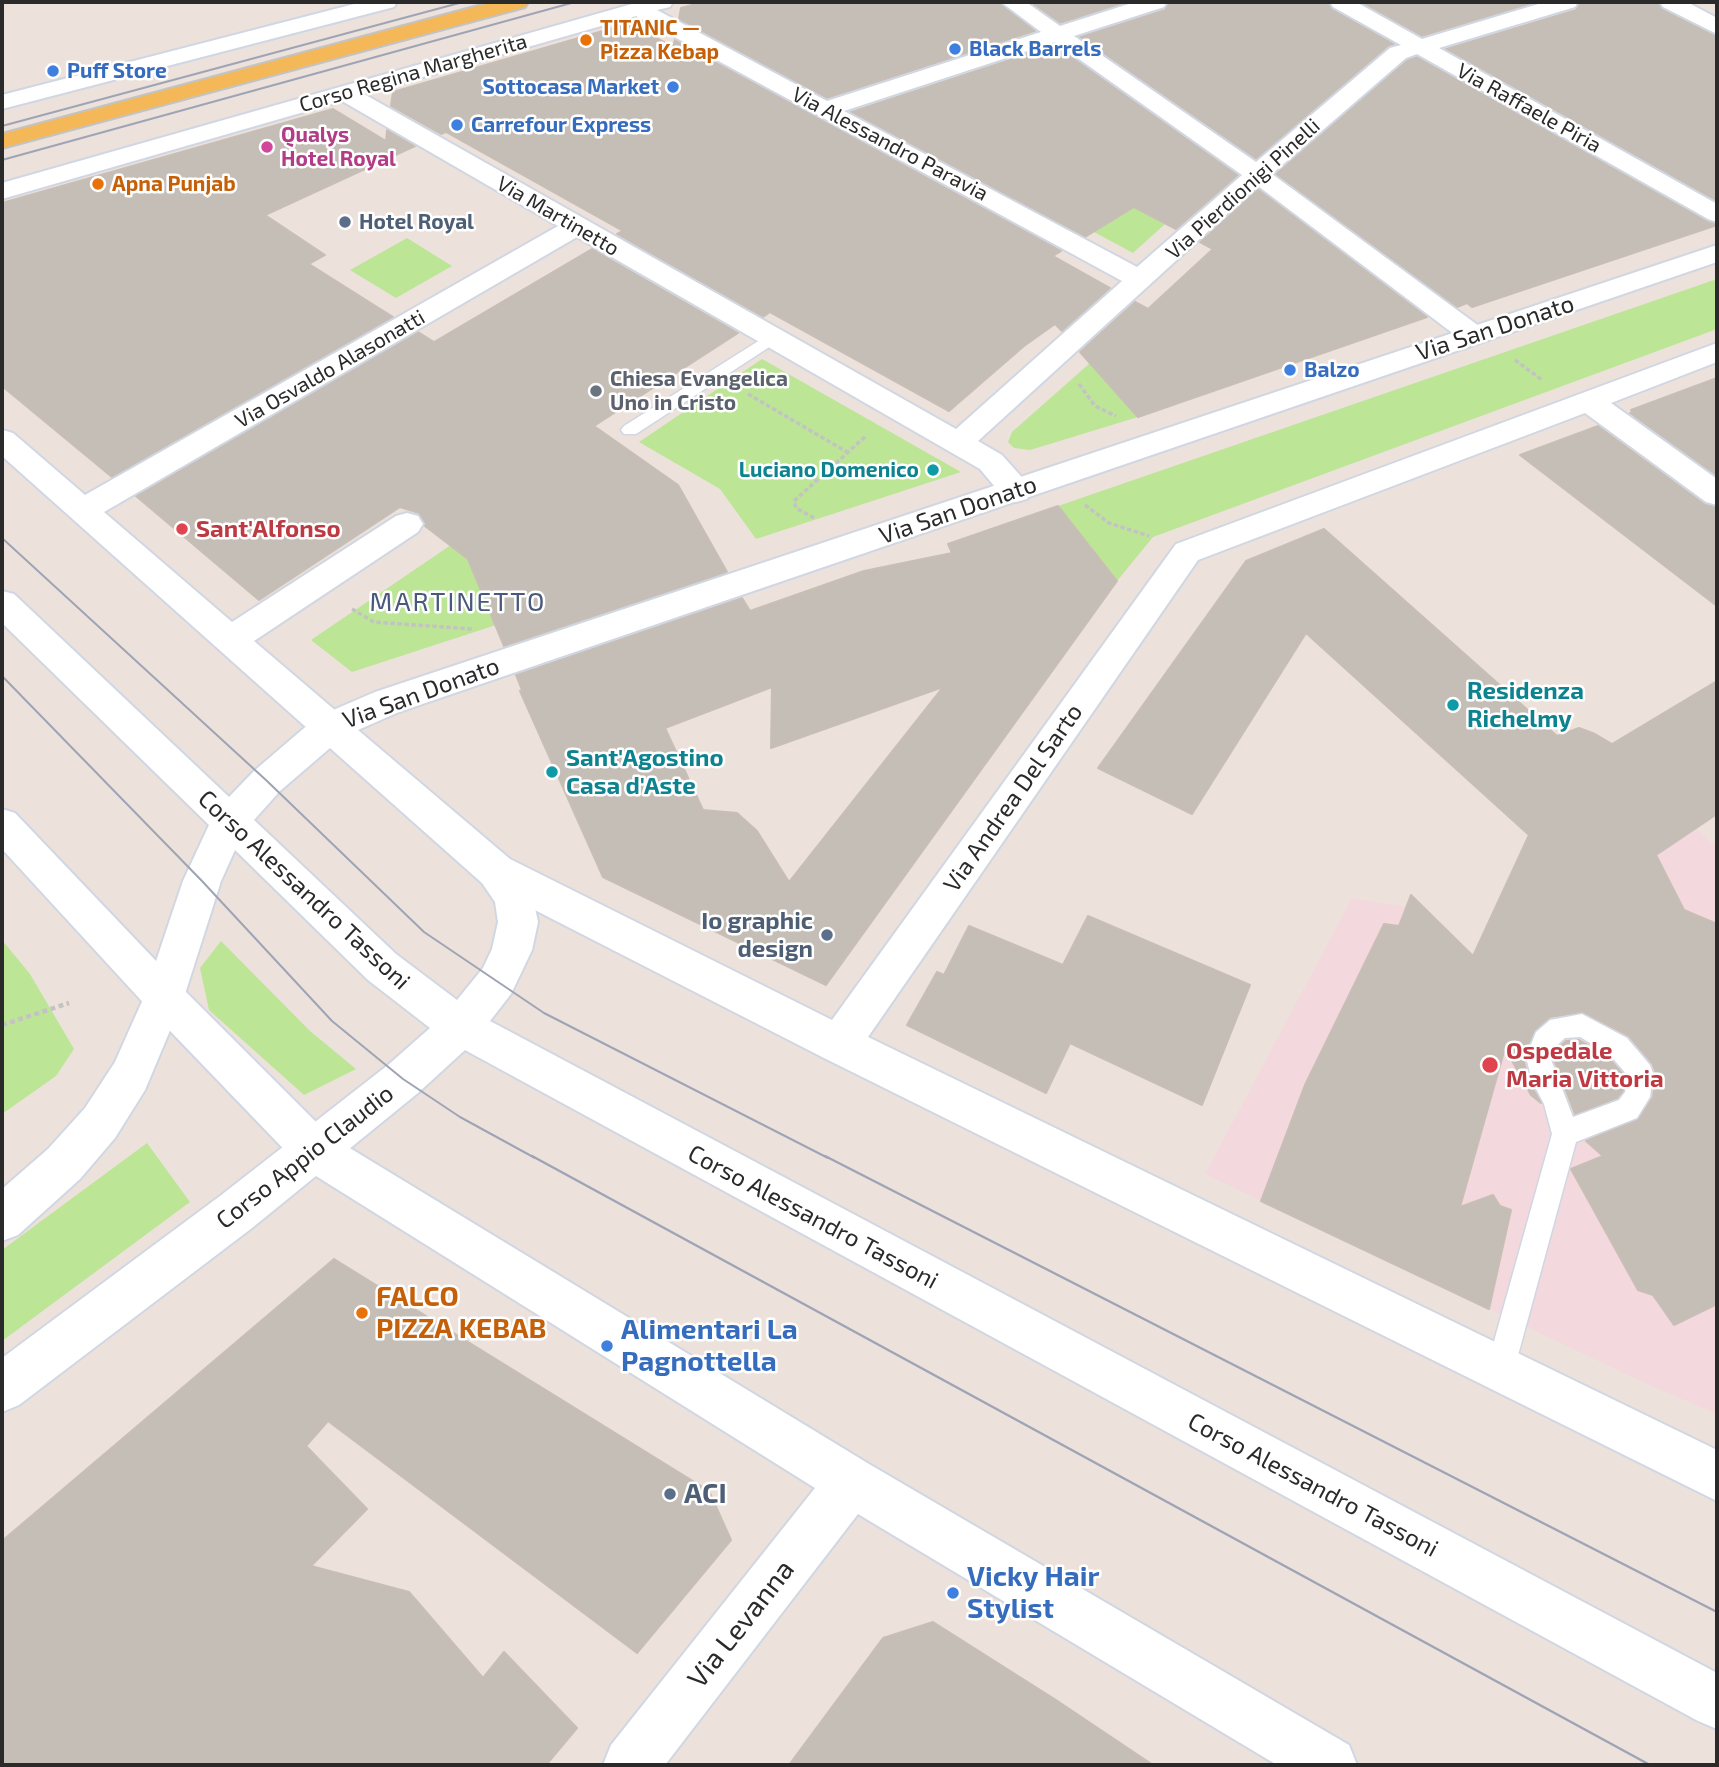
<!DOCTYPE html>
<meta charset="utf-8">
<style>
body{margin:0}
#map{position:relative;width:1719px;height:1767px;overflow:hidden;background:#ece2db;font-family:"Exo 2",sans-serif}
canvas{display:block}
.frame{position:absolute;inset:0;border:4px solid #2a2a2a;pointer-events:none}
</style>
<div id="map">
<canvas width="1719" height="1767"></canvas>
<div class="frame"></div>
</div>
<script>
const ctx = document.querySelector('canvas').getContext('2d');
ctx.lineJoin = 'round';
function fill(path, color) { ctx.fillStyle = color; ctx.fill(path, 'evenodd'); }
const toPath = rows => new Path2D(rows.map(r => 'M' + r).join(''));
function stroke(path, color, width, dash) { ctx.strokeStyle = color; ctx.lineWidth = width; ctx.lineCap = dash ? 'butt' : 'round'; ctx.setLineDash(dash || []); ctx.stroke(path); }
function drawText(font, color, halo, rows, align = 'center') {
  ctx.font = font + ' "Exo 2",sans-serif'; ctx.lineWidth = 5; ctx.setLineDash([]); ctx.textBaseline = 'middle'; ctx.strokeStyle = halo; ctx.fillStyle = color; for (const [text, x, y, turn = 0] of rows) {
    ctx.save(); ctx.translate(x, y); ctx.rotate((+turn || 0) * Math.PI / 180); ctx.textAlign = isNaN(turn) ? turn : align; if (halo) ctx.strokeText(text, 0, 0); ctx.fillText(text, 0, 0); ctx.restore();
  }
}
fill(toPath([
 [1696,828,1713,844,1717,842,1717,1414,1649,1385,1205,1174,1352,898,1406,907,1416,900,1473,955,1529,835]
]), '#f3d8dd');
fill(toPath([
 [1134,207,1165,224,1133,253,1094,232],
 [407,238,452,266,396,298,350,270],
 [1717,279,1717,329,1153,537,1117,581,1058,506],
 [762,359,887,430,961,472,756,539,720,489,639,442],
 [1090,363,1138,417,1030,450,1014,448,1008,442,1012,432],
 [451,545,468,559,496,625,352,672,311,640],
 [2,940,30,974,74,1049,56,1076,2,1114],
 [221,941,310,1031,356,1069,304,1095,209,1010,200,968],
 [147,1143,190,1202,2,1341,2,1250]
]), '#bce596');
const building = toPath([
 [703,2,999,2,1035,31,827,98,679,19,681,8,703,2],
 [1030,2,1127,2,1060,23,1030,2],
 [1170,2,1327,2,1332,9,1394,44,1388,46,1256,159,1080,37,1165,10,1170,2],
 [1361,2,1537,2,1422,36,1361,2],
 [1581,2,1657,2,1662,9,1717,37,1717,201,1446,49,1576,10,1581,2],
 [630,23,673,47,675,40,1061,251,1053,256,1110,288,1062,331,1055,324,1024,346,949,411,770,312,763,317,617,234,623,231,446,132,441,134,391,106,393,92,630,23],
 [1055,45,1238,175,1176,229,1134,207,1085,237,851,112,1055,45],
 [1417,57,1707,221,1717,225,1472,307,1467,303,1457,307,1276,174,1407,60,1417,57],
 [333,109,386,141,387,130,415,146,265,215,325,255,309,264,393,317,112,477,2,386,2,203,333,109],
 [1258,189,1427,317,1138,417,1080,352,1135,302,1148,309,1213,249,1200,242,1258,189],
 [592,249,738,333,594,426,678,485,727,572,504,646,468,559,425,526,419,513,400,507,259,600,136,496,418,332,434,342,592,249],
 [1717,378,1717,476,1630,413,1633,412,1631,410,1717,378],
 [1598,426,1704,504,1717,507,1717,606,1520,455,1598,426],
 [1058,506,1117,581,826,985,603,877,520,691,522,690,516,675,742,598,750,611,864,571,952,553,948,544,1058,506],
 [772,687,771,748,943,687,789,882,757,831,737,813,703,810,665,728,772,687],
 [1324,529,1557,736,1579,728,1595,734,1612,744,1717,681,1717,814,1656,855,1684,910,1717,924,1717,1304,1674,1325,1653,1295,1638,1290,1571,1169,1603,1156,1586,1141,1639,1119,1653,1097,1656,1073,1652,1063,1629,1036,1583,1012,1550,1017,1534,1031,1523,1058,1529,1082,1541,1103,1531,1095,1505,1048,1460,1207,1493,1195,1500,1206,1511,1210,1489,1309,1261,1201,1305,1085,1384,924,1399,926,1411,895,1473,956,1529,835,1306,633,1192,814,1098,768,1246,561,1324,529],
 [1088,916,1250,985,1202,1105,1070,1043,1046,1093,907,1025,937,972,944,975,969,926,1063,965,1088,916],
 [1579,1040,1607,1056,1625,1077,1623,1091,1617,1098,1575,1114,1553,1057,1556,1050,1566,1041,1579,1040],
 [334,1259,709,1491,731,1540,637,1653,328,1421,306,1446,367,1509,311,1566,409,1592,483,1678,504,1652,577,1728,546,1765,2,1765,2,1541,334,1259],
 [933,1622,1056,1700,1153,1765,789,1765,883,1638,933,1622]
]);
fill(building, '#c4beb7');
stroke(building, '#c8beb5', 2);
const lane = toPath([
 [771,333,777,334,779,338,777,342,636,434,624,434,621,430,624,426,771,333],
 [1582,1014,1627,1038,1650,1065,1653,1073,1650,1097,1637,1118,1576,1142,1514,1370,1510,1380,1500,1384,1490,1380,1486,1370,1552,1134,1544,1104,1532,1081,1526,1057,1536,1032,1550,1020,1582,1014],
 [1580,1037,1609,1054,1628,1076,1625,1092,1619,1100,1573,1117,1550,1057,1554,1048,1565,1038,1580,1037]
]);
const street = toPath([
 [362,2,397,2,394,7,2,109,2,95,362,2],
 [639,2,673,2,670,7,657,10,827,101,1041,32,1001,2,1026,2,1060,26,1135,2,1167,2,1164,7,1074,36,1256,162,1390,48,1401,45,1333,7,1330,2,1356,2,1422,39,1545,2,1578,2,1575,7,1439,48,1717,204,1717,222,1708,219,1417,54,1406,58,1272,174,1483,329,1487,335,1483,341,1473,344,1463,341,1258,186,978,441,1002,455,1027,483,1031,491,1027,499,1016,502,1005,499,980,469,577,237,104,512,232,622,396,516,407,513,418,516,423,524,418,532,254,641,343,717,348,727,343,737,330,741,317,737,2,456,2,430,13,433,85,495,558,226,342,101,2,199,2,183,639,2],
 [636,16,1122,281,956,429,364,94,636,16],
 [1055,42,1242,175,1137,267,844,111,1055,42],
 [1660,2,1687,2,1717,18,1717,34,1663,7,1660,2],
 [1717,343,1717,362,1611,403,1717,479,1717,505,1706,502,1585,413,1198,560,868,1037,1717,1450,1717,1501,824,1058,482,883,477,871,482,859,496,855,510,859,832,1020,1176,544,1717,343],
 [2,809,15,813,178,984,330,1136,869,1464,1349,1745,1357,1765,1277,1765,858,1514,665,1765,603,1765,611,1745,815,1488,300,1166,150,1010,2,849,2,809]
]);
const secondary = toPath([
 [1717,245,1717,262,399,712,358,730,510,859,533,898,538,922,532,950,511,994,490,1021,1717,1673,1717,1729,1698,1721,465,1050,418,1093,252,1228,19,1405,2,1412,2,1358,220,1196,388,1065,430,1028,368,980,235,850,221,881,184,997,145,1090,115,1138,80,1179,18,1235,2,1241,2,1189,48,1149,85,1108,115,1062,144,997,183,881,209,825,2,623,2,591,14,594,229,797,254,771,317,717,375,692,1717,245],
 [330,748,482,883,495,902,498,922,492,949,483,968,457,1000,396,954,254,820,280,791,330,748]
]);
const primary = toPath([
 [493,2,528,2,525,7,2,148,2,134,493,2]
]);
stroke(lane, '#d0d7e3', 3);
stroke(street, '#d0d7e3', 4);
stroke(secondary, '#d0d7e3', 4);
stroke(primary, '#c3c3c3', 4);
stroke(toPath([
 [1515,360,1542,380],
 [1079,384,1095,406,1116,416],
 [748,394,847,452],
 [1085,505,1109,523,1149,536],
 [814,518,796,508,794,501,866,436],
 [352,609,374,622,472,629]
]), '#c3c3c3', 3.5, [4.5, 2.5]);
stroke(toPath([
 [2,1025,69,1003]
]), '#c3c3c3', 4.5, [5, 3.5]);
fill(lane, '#fff');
fill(street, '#fff');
fill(secondary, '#fff');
fill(primary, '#f4b858');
stroke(toPath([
 [2,126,463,2],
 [2,160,575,2],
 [2,538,267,781,424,932,544,1013,828,1158],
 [2,676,202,881,332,1021,403,1079,460,1117,535,1158]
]), '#9ea4b5', 2);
stroke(toPath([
 [532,1156,1650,1765],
 [825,1156,1717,1612]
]), '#9ea4b5', 2.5);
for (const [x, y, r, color] of [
 [586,40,7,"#e8710a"],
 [955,49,7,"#3f7fe0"],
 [53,71,7,"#3f7fe0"],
 [673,87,7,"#3f7fe0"],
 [457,125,7,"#3f7fe0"],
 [267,147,7,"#d1479c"],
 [98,184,7,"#e8710a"],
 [345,222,7,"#5c6f8a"],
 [1290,370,7,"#3f7fe0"],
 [596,391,7,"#6b7280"],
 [933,470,7,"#0f9aa8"],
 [182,529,7,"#e0444e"],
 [1453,705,7,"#0f9aa8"],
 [552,772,7,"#0f9aa8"],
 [827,935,7,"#5c6f8a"],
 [1490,1065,9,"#e0444e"],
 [362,1313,7,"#e8710a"],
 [607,1346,7,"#3f7fe0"],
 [670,1494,7,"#5c6f8a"],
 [953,1593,7,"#3f7fe0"]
]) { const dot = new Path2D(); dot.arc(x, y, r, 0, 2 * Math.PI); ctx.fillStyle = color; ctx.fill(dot); stroke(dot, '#fff', 2.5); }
drawText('bold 21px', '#c56008', '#fff', [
 ["TITANIC —",600,28],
 ["Pizza Kebap",600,52],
 ["Apna Punjab",112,184]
], 'left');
drawText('bold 21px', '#366cbe', '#fff', [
 ["Black Barrels",969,49],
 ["Puff Store",67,71],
 ["Sottocasa Market",659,87,"right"],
 ["Carrefour Express",471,125],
 ["Balzo",1304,370]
], 'left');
drawText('21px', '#2a2a2a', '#fff', [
 ["Corso Regina Margherita",413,73,-16],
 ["Via Raffaele Piria",1529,108,29],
 ["Via Alessandro Paravia",890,144,28],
 ["Via Pierdionigi Pinelli",1243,189,-42],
 ["Via Martinetto",558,216,30],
 ["Via Osvaldo Alasonatti",330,369,-30]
]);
drawText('bold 21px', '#b23c85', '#fff', [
 ["Qualys",281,135],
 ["Hotel Royal",281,159]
], 'left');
drawText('bold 21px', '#4e5e75', '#fff', [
 ["Hotel Royal",359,222]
], 'left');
drawText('bold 21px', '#5b616d', '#fff', [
 ["Chiesa Evangelica",610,379],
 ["Uno in Cristo",610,403]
], 'left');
drawText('bold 21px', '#0d838f', '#fff', [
 ["Luciano Domenico",919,470]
], 'right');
drawText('24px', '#2a2a2a', '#fff', [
 ["Via San Donato",1495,328,-18],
 ["Via San Donato",958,510,-19],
 ["Via San Donato",421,693,-20],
 ["Via Andrea Del Sarto",1013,798,-55],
 ["Corso Alessandro Tassoni",304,890,43],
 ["Corso Appio Claudio",305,1157,-38],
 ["Corso Alessandro Tassoni",813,1217,28],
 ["Corso Alessandro Tassoni",1313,1485,28]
]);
drawText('bold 24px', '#be3a42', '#fff', [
 ["Sant'Alfonso",196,529],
 ["Ospedale",1506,1051],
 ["Maria Vittoria",1506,1079]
], 'left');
drawText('bold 24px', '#0d838f', '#fff', [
 ["Residenza",1467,691],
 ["Richelmy",1467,719],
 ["Sant'Agostino",566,758],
 ["Casa d'Aste",566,786]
], 'left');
drawText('bold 24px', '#4e5e75', '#fff', [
 ["Io graphic",813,921],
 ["design",813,949]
], 'right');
ctx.letterSpacing = '2px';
drawText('26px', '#49597b', '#fff', [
 ["MARTINETTO",458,602]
]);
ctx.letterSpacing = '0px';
drawText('bold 28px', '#c56008', '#fff', [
 ["FALCO",376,1297],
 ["PIZZA KEBAB",376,1329]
], 'left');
drawText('bold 28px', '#366cbe', '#fff', [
 ["Alimentari La",621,1330],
 ["Pagnottella",621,1362],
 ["Vicky Hair",967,1577],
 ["Stylist",967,1609]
], 'left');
drawText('bold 28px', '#4e5e75', '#fff', [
 ["ACI",684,1494]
], 'left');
drawText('28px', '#2a2a2a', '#fff', [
 ["Via Levanna",741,1624,-52]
]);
</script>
